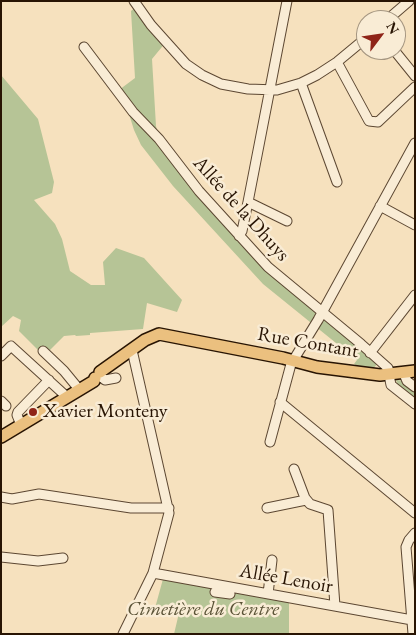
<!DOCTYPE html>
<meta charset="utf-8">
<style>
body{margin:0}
#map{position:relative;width:416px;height:635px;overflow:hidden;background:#f6e1be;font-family:"EB Garamond",serif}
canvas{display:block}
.frame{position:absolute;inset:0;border:2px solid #281403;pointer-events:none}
.north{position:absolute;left:356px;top:10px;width:50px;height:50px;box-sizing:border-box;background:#f9ecd5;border:1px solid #a59681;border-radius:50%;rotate:59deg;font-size:14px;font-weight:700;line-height:20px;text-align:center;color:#281403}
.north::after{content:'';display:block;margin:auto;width:18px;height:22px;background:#8f2418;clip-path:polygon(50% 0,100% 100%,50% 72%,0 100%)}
</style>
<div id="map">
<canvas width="416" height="635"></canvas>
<div class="frame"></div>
<div class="north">N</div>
</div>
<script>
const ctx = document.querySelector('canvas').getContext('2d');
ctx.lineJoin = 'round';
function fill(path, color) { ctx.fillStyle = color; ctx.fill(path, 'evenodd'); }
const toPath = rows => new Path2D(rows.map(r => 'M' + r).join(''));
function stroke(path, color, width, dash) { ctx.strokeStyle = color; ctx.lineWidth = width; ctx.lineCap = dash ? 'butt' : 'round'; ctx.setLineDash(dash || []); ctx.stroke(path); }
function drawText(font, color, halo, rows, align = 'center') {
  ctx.font = font + ' "EB Garamond",serif'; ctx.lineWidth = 5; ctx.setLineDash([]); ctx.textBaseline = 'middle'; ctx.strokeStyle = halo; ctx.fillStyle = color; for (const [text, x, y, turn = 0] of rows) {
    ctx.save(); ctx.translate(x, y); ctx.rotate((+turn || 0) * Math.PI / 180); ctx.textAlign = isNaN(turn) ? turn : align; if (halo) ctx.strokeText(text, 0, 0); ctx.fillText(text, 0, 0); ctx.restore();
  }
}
fill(toPath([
 [137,6,166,42,152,59,156,126,159,139,268,267,380,361,369,373,354,364,357,360,263,284,173,186,141,145,134,130,129,114,119,90,135,78,131,11],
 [1,75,38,119,54,182,52,193,34,200,55,224,62,239,70,271,91,285,105,285,103,262,116,248,144,258,182,300,177,312,147,303,143,329,90,333,90,335,76,336,75,335,64,336,44,356,19,331,21,320,13,316,1,327],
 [396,380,407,381,415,387,415,400,398,386],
 [163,579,289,602,289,634,174,634,179,613,155,608]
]), '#b6c496');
const minor = toPath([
 [134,1,151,25,186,64,202,75,221,84,248,89,277,90,301,83,317,75,337,62,366,38],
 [387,20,409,1],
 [84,47,133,112,159,139,199,191,268,267,361,344,388,368,390,375],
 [394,50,415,76],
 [337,62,369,121,378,122,415,87],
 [301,83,337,182],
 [248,202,287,221],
 [380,206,415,225],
 [239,236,242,231,248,202,287,1],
 [43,351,64,371,78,388],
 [370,353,415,295],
 [1,356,11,346,67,397],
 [404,374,407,381,415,387],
 [389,375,391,385,415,404],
 [101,377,105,380,116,378],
 [1,401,6,406],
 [280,402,415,513],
 [21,425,17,415,18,412,49,380],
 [270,442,291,364,318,320,415,143],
 [294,469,305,498,310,504,328,510,335,606],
 [1,497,12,499,39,494,131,508,169,508],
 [267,508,306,500],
 [1,557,38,561,63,558],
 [153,573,412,620],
 [215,592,230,594],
 [268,594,272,560],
 [123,634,153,573,169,513,132,350],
 [413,634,406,547,409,540,415,533]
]);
const major = toPath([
 [100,372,145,340,159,334,283,358,317,367,380,375,415,371],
 [1,437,94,381,95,378]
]);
stroke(minor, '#5c4732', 11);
stroke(major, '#281403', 14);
stroke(minor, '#f9ecd5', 9);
stroke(major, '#ebc07f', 11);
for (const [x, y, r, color] of [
 [33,412,5,"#8f2418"]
]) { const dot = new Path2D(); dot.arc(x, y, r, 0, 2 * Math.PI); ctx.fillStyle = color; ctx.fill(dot); stroke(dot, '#f9ecd5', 2); }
drawText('20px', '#281403', '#f9ecd5', [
 ["Allée de la Dhuys",241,209,48],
 ["Rue Contant",308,343,10],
 ["Allée Lenoir",286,579,10]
]);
drawText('20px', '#281403', '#f9ecd5', [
 ["Xavier Monteny",43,412]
], 'left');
drawText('italic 20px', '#5a5236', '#f9ecd5', [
 ["Cimetière du Centre",203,610]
]);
</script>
